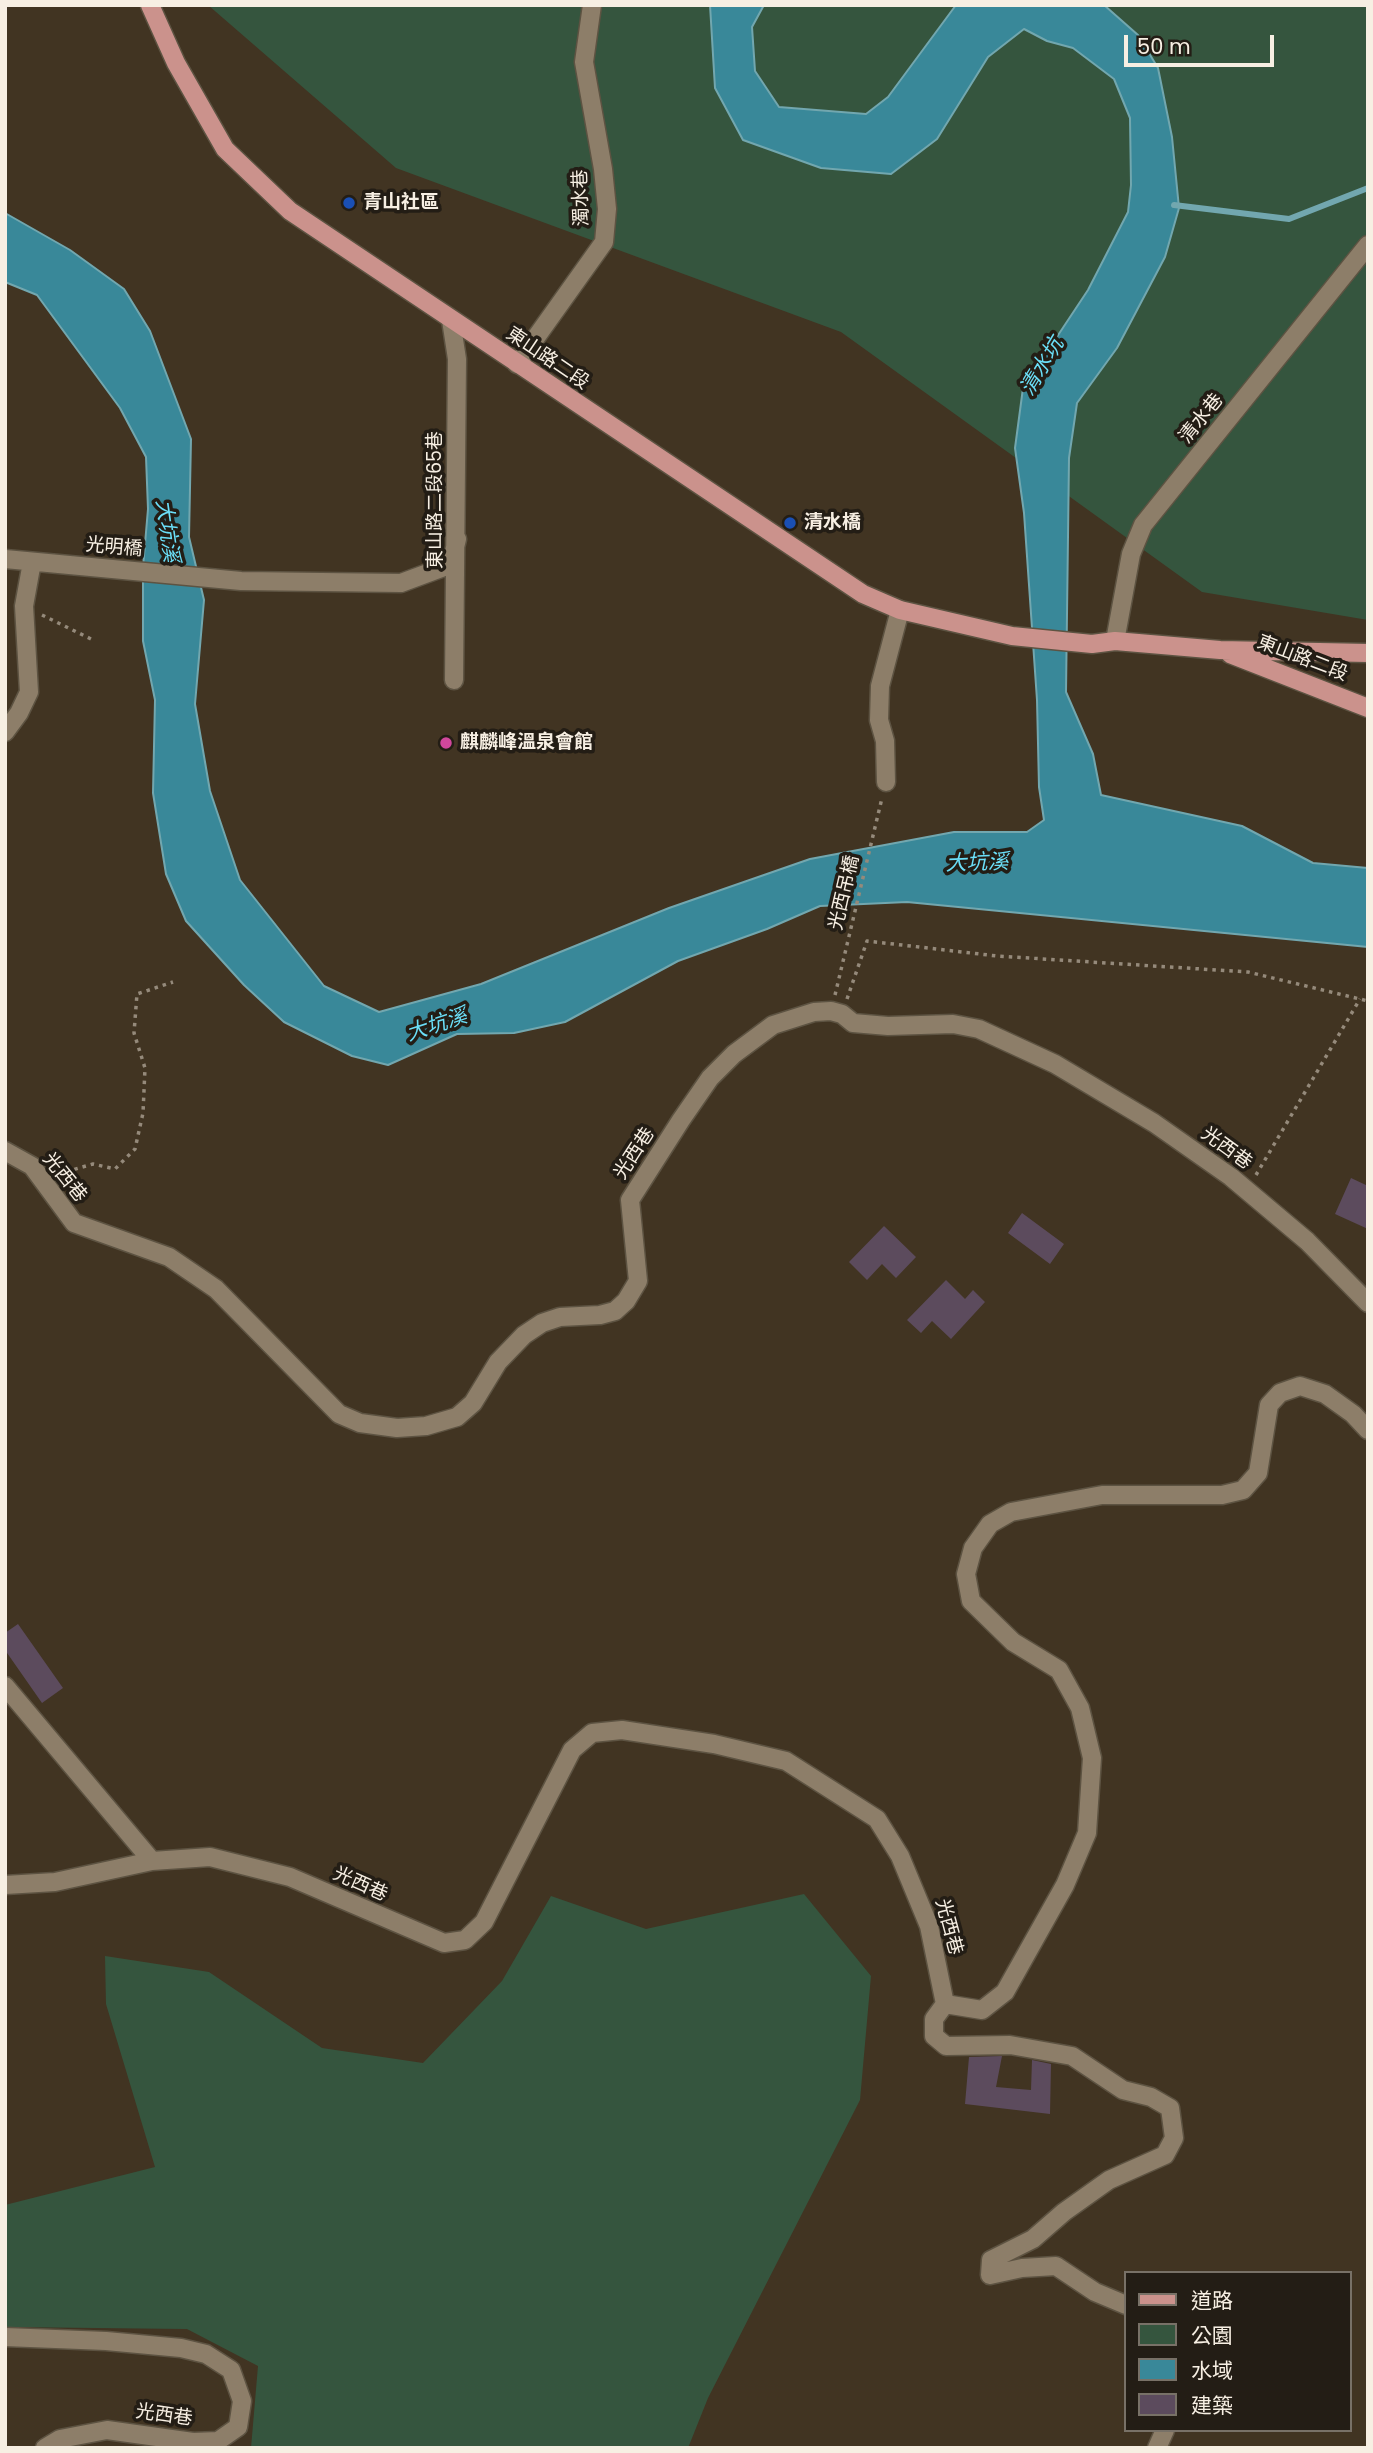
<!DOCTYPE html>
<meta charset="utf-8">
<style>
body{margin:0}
#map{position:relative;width:1373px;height:2453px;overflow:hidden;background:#413422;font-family:Poppins,"Noto Sans TC",sans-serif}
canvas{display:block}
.frame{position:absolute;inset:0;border:7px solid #f7efe3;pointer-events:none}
.legend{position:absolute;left:1124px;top:2271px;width:228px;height:161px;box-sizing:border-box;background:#231d15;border:2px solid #787167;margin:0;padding:9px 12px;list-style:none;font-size:21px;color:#f7efe3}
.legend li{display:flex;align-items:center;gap:14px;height:35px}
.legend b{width:35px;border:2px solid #787167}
.scale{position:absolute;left:1124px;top:35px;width:150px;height:32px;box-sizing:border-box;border:4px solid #f7efe3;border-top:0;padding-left:9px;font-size:21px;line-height:24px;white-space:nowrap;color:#f7efe3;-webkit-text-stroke:5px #231d15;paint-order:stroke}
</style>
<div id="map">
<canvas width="1373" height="2453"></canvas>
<div class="frame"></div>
<ul class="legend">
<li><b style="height:9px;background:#cb928c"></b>道路</li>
<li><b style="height:19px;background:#35553e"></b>公園</li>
<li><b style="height:19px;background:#398899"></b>水域</li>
<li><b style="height:19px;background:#5c4b5d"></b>建築</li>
</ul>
<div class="scale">50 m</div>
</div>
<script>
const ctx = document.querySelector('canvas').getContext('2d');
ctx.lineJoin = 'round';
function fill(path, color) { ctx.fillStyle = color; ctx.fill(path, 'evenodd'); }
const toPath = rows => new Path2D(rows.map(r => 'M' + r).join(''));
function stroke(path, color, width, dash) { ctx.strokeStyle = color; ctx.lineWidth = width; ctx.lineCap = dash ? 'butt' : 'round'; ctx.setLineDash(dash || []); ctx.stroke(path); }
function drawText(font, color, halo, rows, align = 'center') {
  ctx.font = font + ' Poppins,"Noto Sans TC",sans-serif'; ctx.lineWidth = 7; ctx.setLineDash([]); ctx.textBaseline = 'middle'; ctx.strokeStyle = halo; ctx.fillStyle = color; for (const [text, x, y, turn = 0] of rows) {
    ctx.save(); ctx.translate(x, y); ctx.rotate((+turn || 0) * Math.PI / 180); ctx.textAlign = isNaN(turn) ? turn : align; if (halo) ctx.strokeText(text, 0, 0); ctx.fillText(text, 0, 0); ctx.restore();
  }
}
fill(toPath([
 [208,5,1368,5,1368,620,1202,592,841,332,396,168],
 [804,1894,871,1976,860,2100,708,2398,688,2448,251,2448,258,2366,187,2329,5,2327,5,2205,155,2167,106,2004,105,1956,209,1972,322,2048,423,2063,502,1981,551,1896,646,1929]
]), '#35553e');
const water = toPath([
 [710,5,764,5,752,27,755,71,779,107,866,114,888,97,956,5,1104,5,1138,35,1158,68,1172,137,1179,208,1165,257,1117,348,1077,403,1069,458,1066,692,1093,754,1101,795,1242,826,1313,863,1368,868,1368,947,907,902,820,906,767,929,678,961,565,1022,514,1033,457,1034,388,1065,352,1056,284,1022,244,985,186,921,166,874,153,793,155,700,143,641,143,567,148,509,146,457,120,408,37,295,5,282,5,213,70,250,124,289,150,331,191,439,189,537,204,600,195,704,210,791,240,880,324,986,379,1012,481,984,669,908,810,859,954,832,1027,832,1044,820,1039,787,1037,700,1024,513,1015,448,1023,388,1088,290,1128,212,1131,185,1130,118,1114,79,1073,48,1047,41,1024,29,988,57,937,139,891,174,821,168,743,140,715,88,710,5]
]);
fill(water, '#398899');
stroke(water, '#72a7af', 2);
stroke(toPath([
 [1174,205,1289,219,1368,188]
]), '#72a7af', 6);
fill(toPath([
 [1351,1178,1368,1186,1368,1229,1335,1214],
 [1022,1213,1064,1244,1050,1264,1008,1233],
 [884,1226,916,1257,896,1278,882,1264,867,1280,849,1262],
 [946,1280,965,1299,973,1290,985,1302,951,1339,932,1321,921,1333,907,1320],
 [18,1624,63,1688,42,1703,5,1650,5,1633],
 [1002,2056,996,2087,1031,2090,1032,2060,1051,2064,1050,2114,965,2104,969,2057]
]), '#5c4b5d');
const minor = toPath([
 [451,320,457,359,454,680],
 [517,364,604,242,607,209,603,169,584,62,592,5],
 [5,559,241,581,401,583,444,567,453,556,457,539],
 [1115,641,1131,554,1143,525,1368,245],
 [5,732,19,713,29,692,24,606,32,562],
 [886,782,885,741,879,720,880,686,900,610],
 [5,1151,32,1166,74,1223,169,1257,216,1289,339,1414,360,1423,397,1428,426,1426,457,1417,473,1403,498,1362,524,1335,542,1323,560,1317,600,1315,615,1311,626,1301,638,1281,630,1200,681,1120,710,1078,734,1054,773,1025,814,1012,831,1011,842,1014,853,1023,888,1026,953,1024,979,1029,1055,1064,1154,1123,1231,1177,1307,1241,1368,1303],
 [5,1686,152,1861],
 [5,1885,55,1882,152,1861,210,1857,290,1877,444,1943,465,1940,484,1922,572,1750,592,1733,622,1730,714,1744,786,1761,877,1819,900,1856,929,1926,945,2004,982,2010,1005,1992,1065,1885,1087,1833,1092,1758,1080,1708,1059,1670,1013,1642,971,1601,966,1574,973,1548,990,1524,1011,1512,1102,1495,1222,1495,1243,1490,1258,1473,1269,1405,1280,1393,1300,1386,1325,1394,1353,1414,1368,1430],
 [945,2004,934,2019,934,2036,946,2046,1010,2045,1072,2056,1123,2090,1151,2097,1170,2108,1174,2138,1165,2155,1109,2180,1064,2212,1033,2239,991,2260,990,2275,1022,2268,1056,2266,1095,2292,1126,2305],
 [5,2337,106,2341,181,2348,206,2354,231,2370,242,2401,238,2427,218,2441,193,2442,107,2430,60,2439,45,2448],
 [1157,2448,1165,2430]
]);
const major = toPath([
 [150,5,176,63,225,149,290,211,863,594,900,610,1012,636,1092,644,1115,641,1220,650,1368,653],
 [1230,654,1368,708]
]);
stroke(minor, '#5d5342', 21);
stroke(major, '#5d5342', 21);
stroke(toPath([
 [42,615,91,639],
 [835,995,882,798],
 [847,999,867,941,997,956,1248,972,1368,1001],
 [58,1174,93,1164,115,1169,135,1149,143,1113,145,1068,134,1033,137,994,173,982],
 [1256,1175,1360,999]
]), '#958a7b', 3.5, [3.5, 5]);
stroke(minor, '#8d7e69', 18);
stroke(major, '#cb928c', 18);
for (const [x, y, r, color] of [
 [349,203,7,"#1a4fb4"],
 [790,523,7,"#1a4fb4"],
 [446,743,7,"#d1479c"]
]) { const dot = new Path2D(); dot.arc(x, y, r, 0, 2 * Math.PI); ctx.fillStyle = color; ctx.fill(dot); stroke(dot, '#231d15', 2.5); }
drawText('19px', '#f7efe3', '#231d15', [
 ["濁水巷",582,198,-92],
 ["東山路二段",547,359,34],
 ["清水巷",1202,419,-51],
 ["東山路二段65巷",436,500,-90],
 ["光明橋",114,548,5],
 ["東山路二段",1302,659,21],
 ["光西吊橋",845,893,-77],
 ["光西巷",1226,1149,36],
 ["光西巷",635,1154,-57],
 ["光西巷",64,1178,51],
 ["光西巷",360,1885,24],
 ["光西巷",948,1927,75],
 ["光西巷",164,2416,8]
]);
drawText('bold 19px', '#f7efe3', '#231d15', [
 ["青山社區",363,203],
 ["清水橋",804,523],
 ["麒麟峰溫泉會館",460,743]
], 'left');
drawText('italic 21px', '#6bdff8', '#231d15', [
 ["清水坑",1043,367,-59],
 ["大坑溪",166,531,82],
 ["大坑溪",977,864,-2],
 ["大坑溪",437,1026,-18]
]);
</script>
